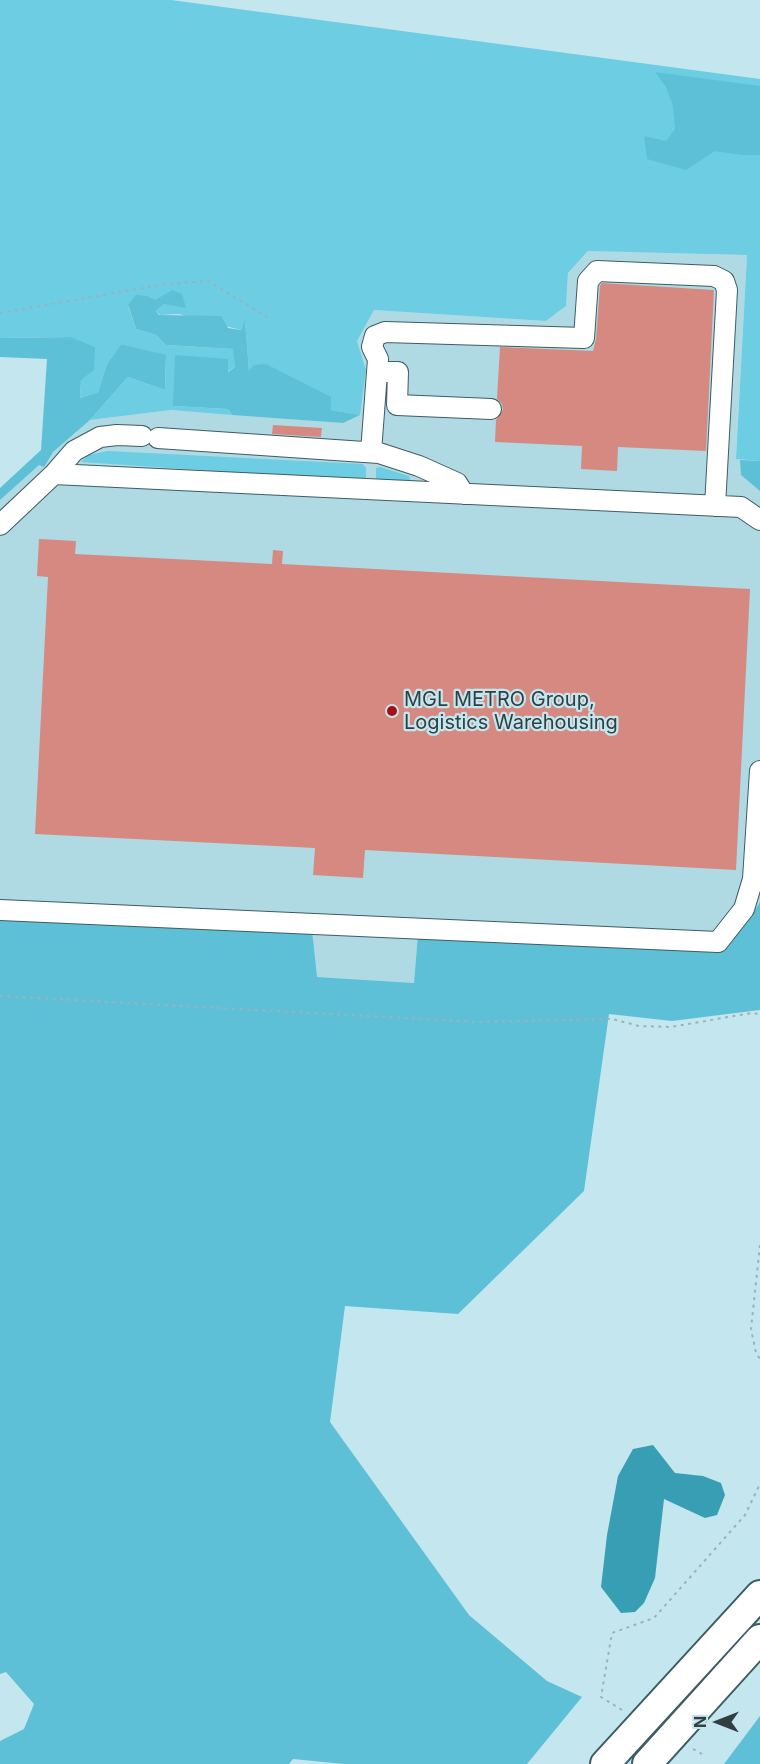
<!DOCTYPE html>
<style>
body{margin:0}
#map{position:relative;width:760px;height:1764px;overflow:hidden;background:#c4e6ee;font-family:Inter,sans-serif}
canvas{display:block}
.north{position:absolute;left:688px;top:1692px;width:60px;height:60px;-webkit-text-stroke:4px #c4e6ee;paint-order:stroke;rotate:270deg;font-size:16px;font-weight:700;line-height:24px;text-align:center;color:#313f42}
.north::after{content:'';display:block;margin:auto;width:21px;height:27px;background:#313f42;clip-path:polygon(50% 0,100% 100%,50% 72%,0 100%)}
</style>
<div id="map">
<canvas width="760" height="1764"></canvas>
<div class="north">N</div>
</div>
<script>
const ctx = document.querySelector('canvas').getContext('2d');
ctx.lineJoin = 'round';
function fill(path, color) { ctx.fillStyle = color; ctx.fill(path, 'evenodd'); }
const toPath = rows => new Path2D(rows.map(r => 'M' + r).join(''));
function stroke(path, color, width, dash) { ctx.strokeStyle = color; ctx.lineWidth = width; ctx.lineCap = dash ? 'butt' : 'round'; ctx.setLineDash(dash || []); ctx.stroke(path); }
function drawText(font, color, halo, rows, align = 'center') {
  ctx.font = font + ' Inter,sans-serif'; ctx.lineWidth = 4.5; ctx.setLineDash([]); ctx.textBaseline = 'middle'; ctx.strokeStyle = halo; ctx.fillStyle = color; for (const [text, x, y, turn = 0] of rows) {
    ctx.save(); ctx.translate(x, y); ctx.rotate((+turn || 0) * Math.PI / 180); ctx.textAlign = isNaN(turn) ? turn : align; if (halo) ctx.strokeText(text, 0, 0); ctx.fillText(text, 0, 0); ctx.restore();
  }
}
fill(toPath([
 [588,251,747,255,736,459,760,461,760,906,751,917,722,947,418,934,414,983,316,977,312,931,0,914,0,491,53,452,90,420,171,410,343,423,366,370,357,341,374,310,546,321,566,306,568,273]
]), '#afdae3');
fill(toPath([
 [0,0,171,0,760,79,760,461,736,459,747,255,588,251,568,273,566,306,546,321,374,310,357,341,366,370,360,415,330,410,249,371,245,321,241,330,179,314,160,315,156,311,164,304,172,290,155,301,148,296,128,306,136,329,156,335,166,345,234,349,235,367,227,372,228,359,173,406,228,409,232,415,171,410,90,420,128,377,165,390,166,356,121,344,107,364,98,392,80,398,81,380,70,337,0,338],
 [108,451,363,464,366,468,366,477,362,481,81,462,89,455],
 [380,467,409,476,411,482,376,481,376,468]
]), '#6dcde3');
fill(toPath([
 [655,72,760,86,760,155,741,155,715,151,686,170,647,159,644,136,666,141,675,129,673,106,666,87],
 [172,290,182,294,186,308,164,304,156,311,159,315,221,316,228,328,241,330,245,320,249,371,254,365,266,364,331,397,331,410,360,415,343,423,232,415,228,409,173,406,175,355,228,359,228,372,235,367,233,349,166,345,156,335,136,329,128,305,136,295,148,296,155,300],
 [70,337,95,347,94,370,81,380,80,398,98,392,107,364,121,344,166,355,165,390,128,377,90,420,53,452,44,467,39,465,0,500,0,488,41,450,47,359,0,357,0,338],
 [740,460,760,461,760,491,741,475],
 [760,902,760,1010,672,1021,609,1014,584,1191,458,1314,345,1306,330,1422,469,1615,547,1681,582,1697,527,1764,344,1764,293,1759,289,1764,0,1764,0,1741,24,1729,34,1704,6,1672,0,1674,0,914,312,930,317,977,414,983,418,934,721,947,751,917],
 [760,1716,760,1764,724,1764]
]), '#5ec0d6');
fill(toPath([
 [653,1445,675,1473,703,1476,721,1483,725,1495,717,1515,705,1518,664,1499,655,1578,644,1603,635,1612,621,1613,601,1587,607,1535,618,1476,633,1449]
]), '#379eb3');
fill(toPath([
 [602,283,714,290,706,451,618,447,617,471,581,469,582,446,495,442,496,420,503,410,502,404,497,399,500,347,593,351,596,339,600,286],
 [273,425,322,428,321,437,272,434],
 [39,539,76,541,75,554,272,564,273,550,283,551,282,564,750,589,736,870,365,850,363,878,313,875,315,848,35,834,48,577,37,576]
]), '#d68980');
const minor = toPath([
 [377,372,398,372,397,405,491,409],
 [158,438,379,453,419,466,457,483,464,494],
 [371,452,378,359,372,347,375,336,385,332,584,338,588,281,597,271,714,276,724,281,727,290,715,506],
 [54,474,74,451,100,437,117,435,142,436],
 [0,525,54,474,741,507,760,520],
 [0,910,718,942,744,909,753,879,760,771]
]);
const highway = toPath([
 [605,1764,760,1595],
 [647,1764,760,1639]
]);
stroke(minor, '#3e5c64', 22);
stroke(highway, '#3e5c64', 32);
stroke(toPath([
 [0,313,166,284,208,281,270,319],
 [0,996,477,1022,612,1019,639,1026,671,1027,751,1013,760,1014],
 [760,1245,751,1329,756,1353,760,1359],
 [622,1710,601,1697,612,1633,654,1618,745,1515,760,1484],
 [693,1749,702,1754]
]), '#98b4ba', 2, [3, 4.5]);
stroke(minor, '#fff', 20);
stroke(highway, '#fff', 28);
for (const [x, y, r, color] of [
 [392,711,6,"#a50d17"]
]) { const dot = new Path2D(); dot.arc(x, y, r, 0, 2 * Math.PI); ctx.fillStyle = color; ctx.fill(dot); stroke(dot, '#c4e6ee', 2); }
drawText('20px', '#313f42', '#c4e6ee', [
 ["MGL METRO Group,",404,700],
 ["Logistics Warehousing",404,723]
], 'left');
</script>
